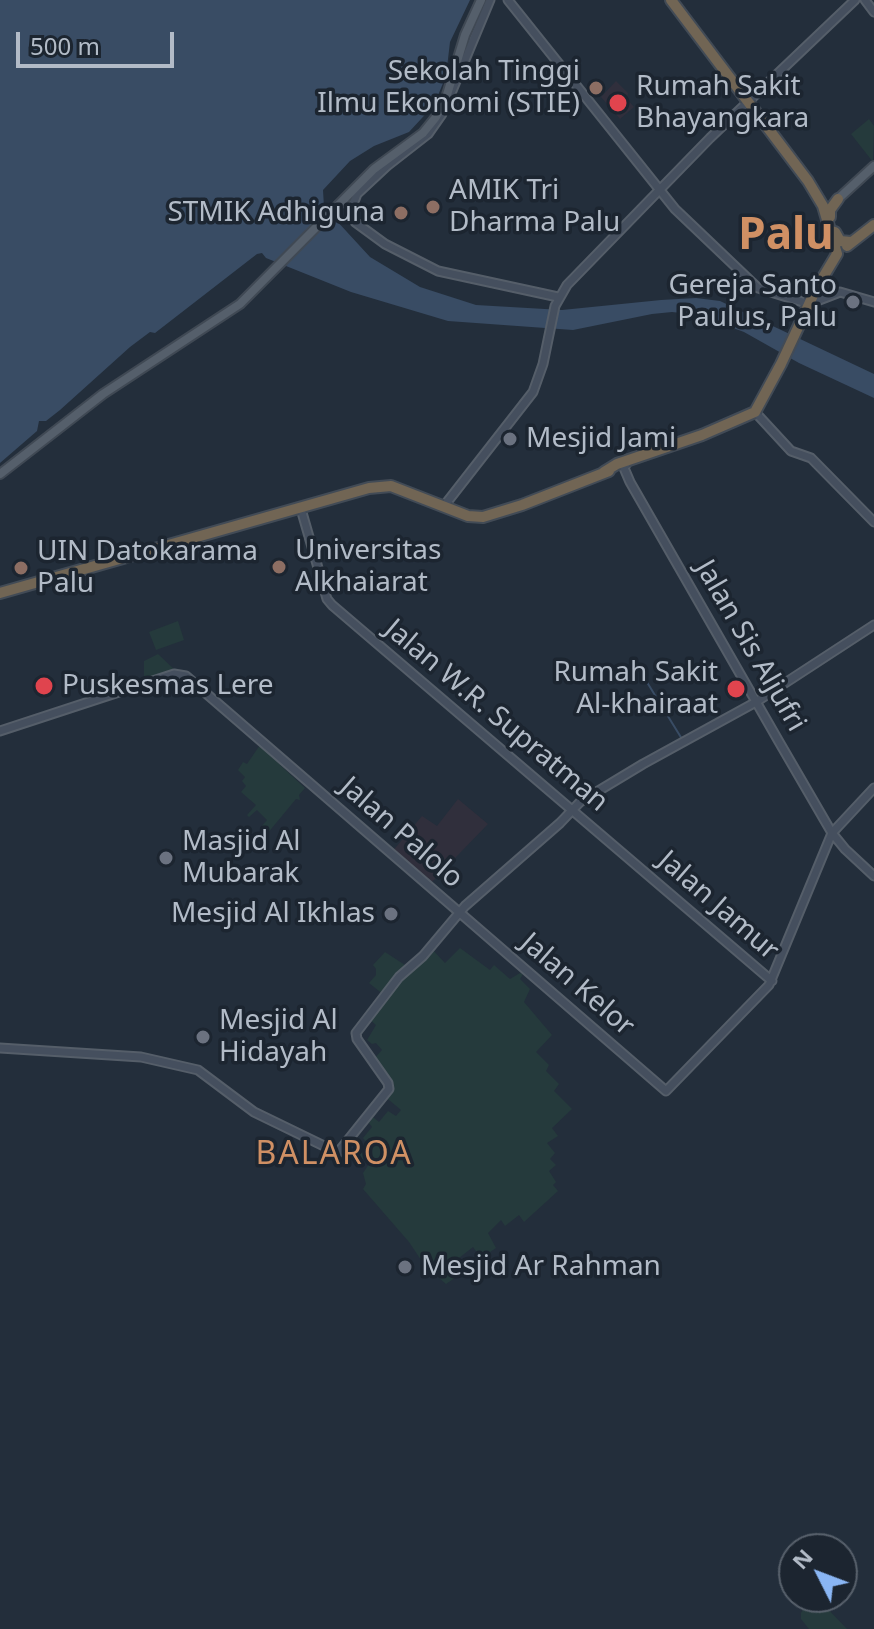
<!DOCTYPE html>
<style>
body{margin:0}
#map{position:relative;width:874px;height:1629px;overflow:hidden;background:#232e3b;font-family:"Noto Sans",sans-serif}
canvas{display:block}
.north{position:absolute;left:778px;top:1533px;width:80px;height:80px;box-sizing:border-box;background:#1c2530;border:2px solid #58616c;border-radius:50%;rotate:312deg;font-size:22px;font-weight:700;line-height:32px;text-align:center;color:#b2bbc7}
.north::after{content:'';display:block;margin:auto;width:28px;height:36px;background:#8ab6f4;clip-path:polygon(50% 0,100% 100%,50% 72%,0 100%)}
.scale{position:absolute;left:16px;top:32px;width:158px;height:36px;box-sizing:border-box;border:4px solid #b2bbc7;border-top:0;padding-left:10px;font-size:24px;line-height:28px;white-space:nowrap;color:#b2bbc7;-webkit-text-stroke:6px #1c2530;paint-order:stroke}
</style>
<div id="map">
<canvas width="874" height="1629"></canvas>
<div class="north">N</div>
<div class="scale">500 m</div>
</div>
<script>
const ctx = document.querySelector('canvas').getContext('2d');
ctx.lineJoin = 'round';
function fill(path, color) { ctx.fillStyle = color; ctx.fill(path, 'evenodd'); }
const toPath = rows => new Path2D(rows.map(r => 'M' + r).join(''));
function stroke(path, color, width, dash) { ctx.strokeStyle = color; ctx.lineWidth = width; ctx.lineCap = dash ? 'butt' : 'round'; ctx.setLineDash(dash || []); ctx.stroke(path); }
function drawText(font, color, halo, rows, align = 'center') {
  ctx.font = font + ' "Noto Sans",sans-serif'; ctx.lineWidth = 7; ctx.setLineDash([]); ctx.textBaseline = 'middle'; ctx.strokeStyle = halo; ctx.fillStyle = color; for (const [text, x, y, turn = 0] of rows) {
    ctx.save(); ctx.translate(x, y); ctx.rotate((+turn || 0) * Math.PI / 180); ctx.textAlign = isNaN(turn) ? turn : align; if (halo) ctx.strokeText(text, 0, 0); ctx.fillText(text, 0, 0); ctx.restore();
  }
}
fill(toPath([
 [616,81,628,93,627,99,634,107,620,119,601,97],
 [458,799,488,824,429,885,391,853,422,816,437,826]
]), '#302f3c');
fill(toPath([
 [869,119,874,126,873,162,851,134],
 [178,621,184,640,156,650,149,632],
 [158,654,176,671,147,681,144,677,144,661],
 [260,745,282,763,280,765,305,788,299,795,300,800,296,799,267,834,260,828,267,820,257,810,249,817,247,815,256,805,241,792,246,786,242,781,245,777,238,770,243,762,247,764],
 [430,947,445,963,460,948,490,970,494,965,510,979,520,973,523,974,520,979,530,989,524,1002,552,1035,536,1052,549,1065,546,1071,559,1084,554,1091,572,1109,552,1128,558,1136,547,1143,555,1153,550,1159,556,1165,549,1171,556,1182,553,1185,558,1191,524,1222,519,1215,505,1226,501,1220,488,1233,496,1248,481,1258,473,1247,459,1258,465,1271,446,1284,425,1266,409,1242,363,1189,366,1184,363,1173,369,1164,364,1159,357,1162,351,1155,356,1146,361,1149,366,1142,363,1138,372,1127,369,1123,373,1117,379,1122,388,1111,396,1116,401,1110,383,1095,387,1088,372,1061,382,1050,376,1043,372,1044,367,1040,376,1025,368,1018,384,995,369,983,376,975,376,969,373,965,385,952,408,967],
 [812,1602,823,1604,847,1629,809,1629,801,1619,801,1613,805,1606]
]), '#253a3c');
fill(toPath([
 [0,0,470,0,450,42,446,76,434,105,409,132,374,146,350,161,323,190,324,207,370,257,420,287,476,305,562,310,661,300,696,298,720,301,874,374,874,398,799,363,744,332,698,315,672,312,652,314,573,330,448,321,351,292,266,258,262,253,257,254,155,333,150,332,130,347,60,410,46,421,39,421,37,431,0,463]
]), '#394c64');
stroke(toPath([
 [645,679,682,739]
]), '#394c64', 2);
const secondary = toPath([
 [508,0,675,209,758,288,809,304,840,292,874,302],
 [865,0,874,12],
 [447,103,490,0],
 [442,114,428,134,387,166,357,194,352,207,355,222,385,244,438,271,558,297],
 [755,412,791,451,811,458,874,522],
 [628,461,624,468,630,482,778,740,832,833,845,849,874,876],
 [444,506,533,392,543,364,555,306,567,285,710,138,855,0],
 [301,509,327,599,332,605,772,981],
 [0,731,174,674,186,676,666,1091,769,985,832,833,874,788],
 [0,1048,141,1057,198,1070,254,1112,324,1146,336,1155,389,1089,388,1083,357,1039,356,1033,399,977,423,956,465,906,560,823,580,802,643,764,756,702,874,625]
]);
const primary = toPath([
 [838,199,874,166],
 [0,474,103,394,240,304,374,169,423,133,436,117,446,98,465,35,481,0]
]);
const highway = toPath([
 [830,217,830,210,838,199],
 [835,232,840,241,851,242],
 [847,246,874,225],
 [604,472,617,464,702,435,755,412,781,364,816,289,837,254,823,206,808,181,671,0],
 [0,593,369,488,391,486,468,516,483,517,522,505,609,471]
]);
stroke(secondary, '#555e69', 11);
stroke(primary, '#404954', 12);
stroke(highway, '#424b56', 14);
stroke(secondary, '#454f5e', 7);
stroke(primary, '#555f6b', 8);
stroke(highway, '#716554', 10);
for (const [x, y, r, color] of [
 [596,88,8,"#8d6e63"],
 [618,103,10,"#e0444e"],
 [433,207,8,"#8d6e63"],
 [401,213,8,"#8d6e63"],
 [853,302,8,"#6b7280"],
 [510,439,8,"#6b7280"],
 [279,567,8,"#8d6e63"],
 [21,568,8,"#8d6e63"],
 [44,686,10,"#e0444e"],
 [736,689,10,"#e0444e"],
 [166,858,8,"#6b7280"],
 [391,914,8,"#6b7280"],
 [203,1037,8,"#6b7280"],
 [405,1267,8,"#6b7280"]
]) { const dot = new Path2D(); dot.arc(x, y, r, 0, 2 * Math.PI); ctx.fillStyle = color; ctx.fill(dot); stroke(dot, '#1c2530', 3); }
drawText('28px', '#b2bbc7', '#1c2530', [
 ["Sekolah Tinggi",580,72,"right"],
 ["Ilmu Ekonomi (STIE)",580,104,"right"],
 ["Rumah Sakit",636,87],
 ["Bhayangkara",636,119],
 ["AMIK Tri",449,191],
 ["Dharma Palu",449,223],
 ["STMIK Adhiguna",385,213,"right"],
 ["Gereja Santo",837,286,"right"],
 ["Paulus, Palu",837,318,"right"],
 ["Mesjid Jami",526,439],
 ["Universitas",295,551],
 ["Alkhaiarat",295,583],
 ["UIN Datokarama",37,552],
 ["Palu",37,584],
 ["Rumah Sakit",718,673,"right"],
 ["Al-khairaat",718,705,"right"],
 ["Puskesmas Lere",62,686],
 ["Masjid Al",182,842],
 ["Mubarak",182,874],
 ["Mesjid Al Ikhlas",375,914,"right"],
 ["Mesjid Al",219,1021],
 ["Hidayah",219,1053],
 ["Mesjid Ar Rahman",421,1267]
], 'left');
drawText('28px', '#b2bbc7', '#1c2530', [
 ["Jalan Sis Aljufri",750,646,60],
 ["Jalan W.R. Supratman",496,716,40],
 ["Jalan Palolo",401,833,41],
 ["Jalan Jamur",718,906,41],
 ["Jalan Kelor",577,985,41]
]);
ctx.letterSpacing = '2px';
drawText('32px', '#d09064', '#1c2530', [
 ["BALAROA",334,1155]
]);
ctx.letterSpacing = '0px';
drawText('bold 44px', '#d09064', '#1c2530', [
 ["Palu",786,236]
]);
</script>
